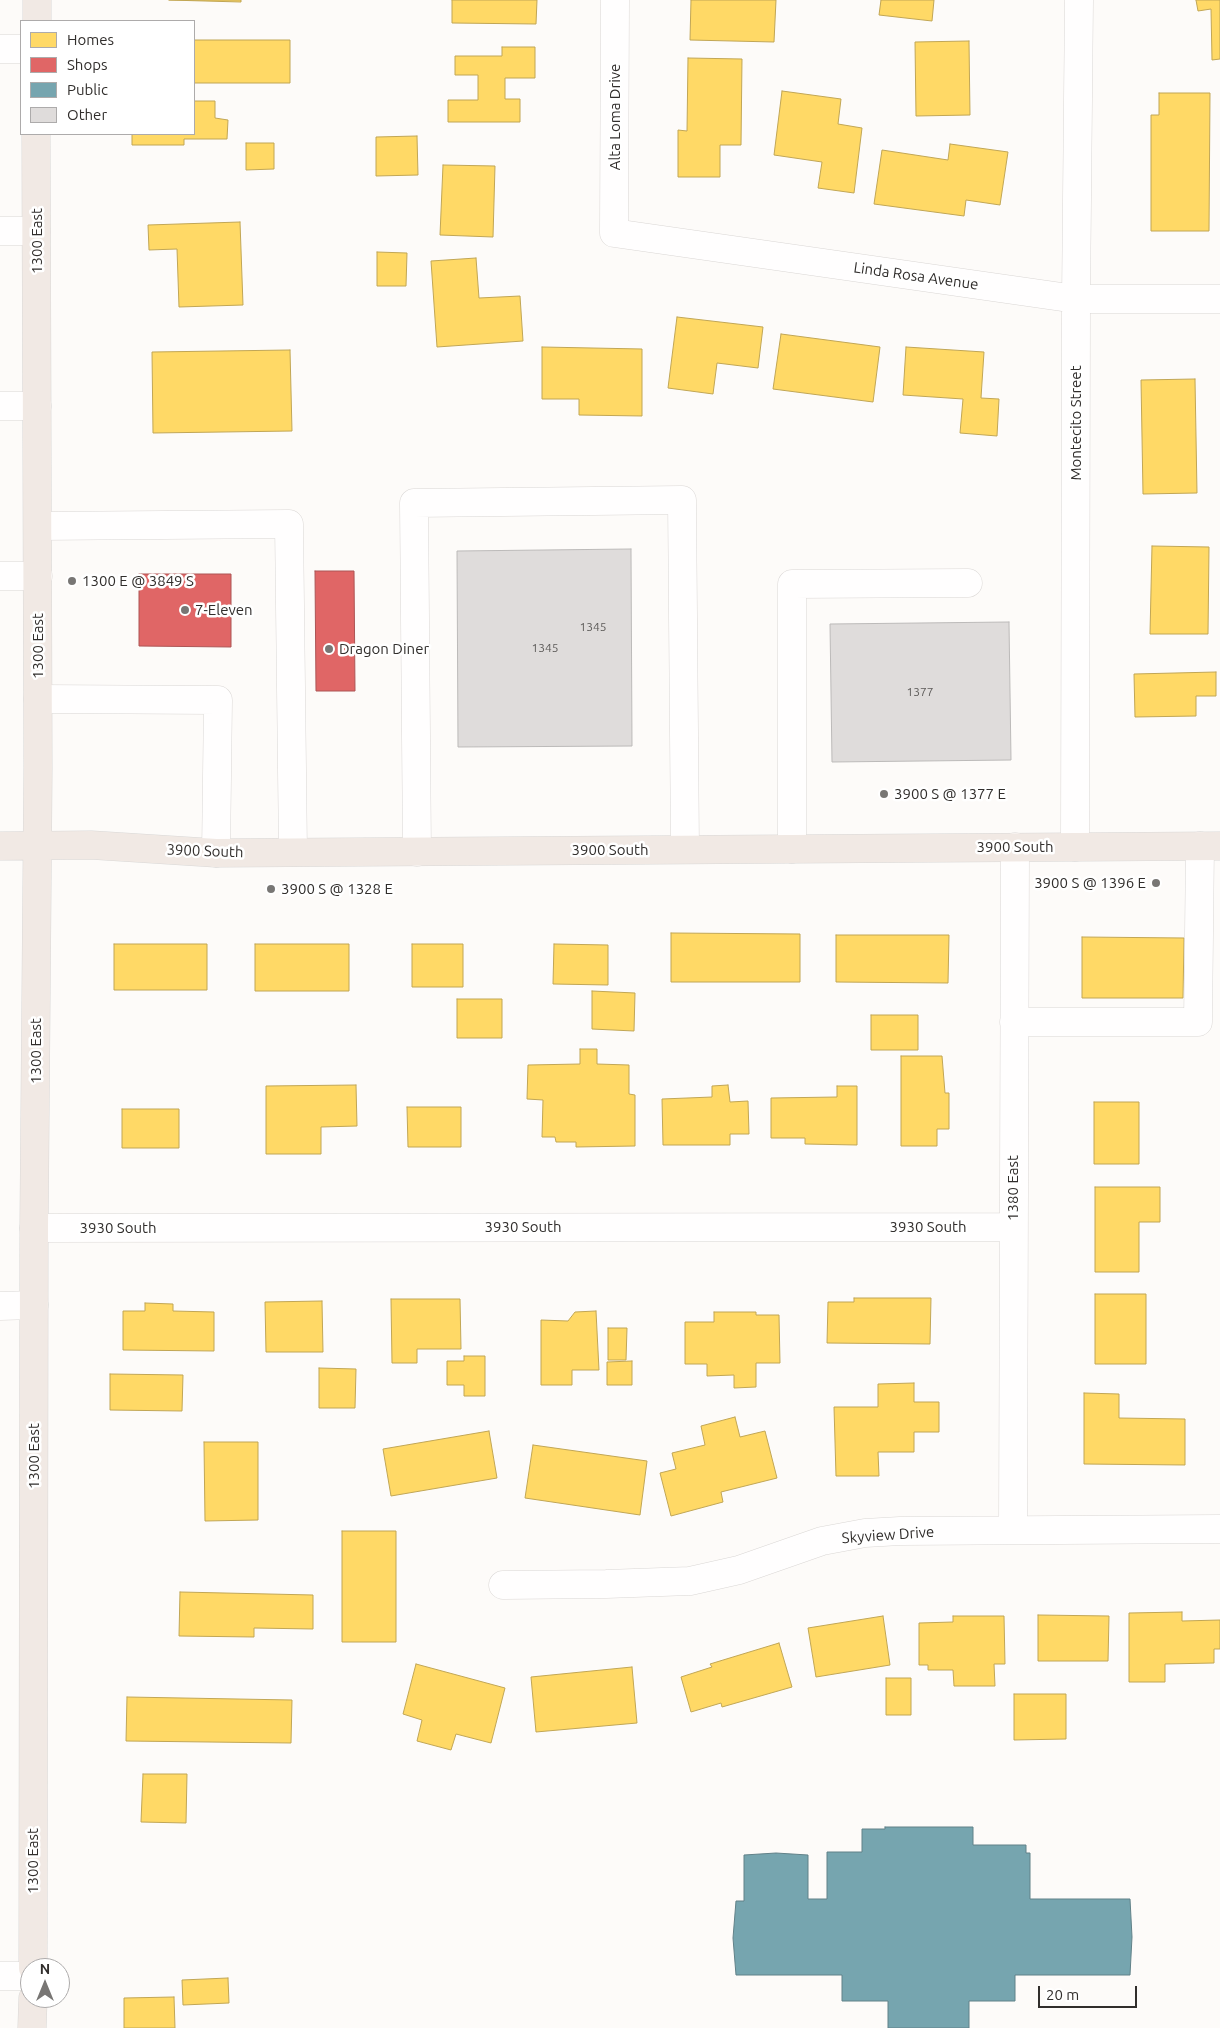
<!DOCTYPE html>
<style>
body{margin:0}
#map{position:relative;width:1220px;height:2028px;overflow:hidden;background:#fdfbf9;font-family:Ubuntu,sans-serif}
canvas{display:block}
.legend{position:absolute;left:20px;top:20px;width:175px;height:115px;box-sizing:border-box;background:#fff;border:1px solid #adabab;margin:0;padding:6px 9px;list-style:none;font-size:15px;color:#312e2c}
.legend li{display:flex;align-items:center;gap:10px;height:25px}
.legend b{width:25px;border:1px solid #adabab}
.north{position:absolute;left:20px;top:1958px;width:50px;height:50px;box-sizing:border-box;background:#fff;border:1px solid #adabab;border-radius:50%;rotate:0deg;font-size:14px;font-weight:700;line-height:20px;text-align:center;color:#312e2c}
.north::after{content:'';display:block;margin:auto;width:18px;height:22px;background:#787674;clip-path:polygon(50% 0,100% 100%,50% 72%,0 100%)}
.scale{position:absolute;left:1038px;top:1986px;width:99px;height:22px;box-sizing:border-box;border:2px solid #312e2c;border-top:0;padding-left:6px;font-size:15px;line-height:18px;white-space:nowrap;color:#312e2c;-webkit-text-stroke:4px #fff;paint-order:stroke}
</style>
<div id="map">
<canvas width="1220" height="2028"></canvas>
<ul class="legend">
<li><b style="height:14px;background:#ffd966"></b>Homes</li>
<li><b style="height:14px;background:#e06666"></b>Shops</li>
<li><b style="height:14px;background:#76a5af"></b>Public</li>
<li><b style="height:14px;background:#dfdcdb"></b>Other</li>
</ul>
<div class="north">N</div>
<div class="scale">20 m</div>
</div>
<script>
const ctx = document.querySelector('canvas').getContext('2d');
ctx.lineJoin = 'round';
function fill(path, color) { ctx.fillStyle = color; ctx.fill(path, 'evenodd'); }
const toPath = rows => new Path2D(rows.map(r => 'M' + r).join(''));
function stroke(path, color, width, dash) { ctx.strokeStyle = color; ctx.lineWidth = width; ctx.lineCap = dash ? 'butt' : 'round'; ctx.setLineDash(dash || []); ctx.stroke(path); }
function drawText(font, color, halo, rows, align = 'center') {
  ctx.font = font + ' Ubuntu,sans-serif'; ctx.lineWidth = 5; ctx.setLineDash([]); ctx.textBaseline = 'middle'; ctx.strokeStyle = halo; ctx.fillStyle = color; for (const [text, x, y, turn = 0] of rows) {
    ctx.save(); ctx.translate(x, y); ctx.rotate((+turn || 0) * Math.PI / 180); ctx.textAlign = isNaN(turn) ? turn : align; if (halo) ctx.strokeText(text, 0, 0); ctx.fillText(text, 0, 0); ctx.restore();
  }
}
const homes = toPath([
 [169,0,241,0,241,2,169,0],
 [452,0,537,0,536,24,452,23,452,0],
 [691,0,776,0,774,42,690,40,691,0],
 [881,0,934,0,932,21,879,15,881,0],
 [1196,0,1220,0,1220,59,1212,60,1211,9,1198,11,1196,0],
 [194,40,290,40,290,83,194,83,194,40],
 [969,41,970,115,916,116,915,42,969,41],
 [502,47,535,47,535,78,505,78,505,99,520,99,520,122,448,122,448,100,478,100,478,75,455,75,455,56,502,56,502,47],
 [688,58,742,59,741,145,720,145,720,177,678,177,678,130,687,131,688,58],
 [782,91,841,99,838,124,862,128,854,193,818,188,822,162,774,155,782,91],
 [1159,93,1210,93,1209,231,1151,231,1151,115,1159,115,1159,93],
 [194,101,215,101,215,118,228,120,227,139,184,139,184,145,132,145,132,134,194,134,194,101],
 [417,136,418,175,376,176,376,137,417,136],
 [246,143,274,143,274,169,246,170,246,143],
 [950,144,1008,152,1000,205,966,200,964,216,874,204,882,150,948,160,950,144],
 [443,165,495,166,493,237,440,235,443,165],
 [240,222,243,305,179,307,177,249,149,250,148,225,240,222],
 [377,252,407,253,406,286,377,286,377,252],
 [476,258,479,298,520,296,523,341,437,347,431,261,476,258],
 [677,317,763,327,758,368,717,363,713,394,668,388,677,317],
 [781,334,880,347,873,402,773,389,781,334],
 [542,347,642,349,642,416,579,415,579,399,542,399,542,347],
 [906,347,984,352,981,398,999,399,997,436,960,433,963,399,903,395,906,347],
 [290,350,292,431,153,433,152,352,290,350],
 [1195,379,1197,493,1143,494,1141,380,1195,379],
 [1152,546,1209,547,1208,634,1150,634,1152,546],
 [1216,672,1216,696,1196,696,1196,716,1135,717,1134,674,1216,672],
 [671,933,800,934,800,982,671,982,671,933],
 [836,935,949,935,948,983,836,982,836,935],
 [1082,937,1184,938,1183,998,1082,998,1082,937],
 [114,944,207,944,207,990,114,990,114,944],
 [255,944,349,944,349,991,255,991,255,944],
 [412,944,463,944,463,987,412,987,412,944],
 [554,944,608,945,608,985,553,984,554,944],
 [592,991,635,993,634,1031,592,1029,592,991],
 [457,999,502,999,502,1038,457,1038,457,999],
 [871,1015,918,1015,918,1050,871,1050,871,1015],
 [580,1049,597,1049,597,1064,629,1065,629,1094,635,1095,635,1146,576,1147,576,1142,556,1142,555,1137,542,1137,543,1100,527,1099,528,1065,580,1064,580,1049],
 [901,1056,942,1056,945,1093,949,1093,949,1129,937,1129,937,1146,901,1146,901,1056],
 [356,1085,357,1126,321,1127,321,1154,266,1154,266,1086,356,1085],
 [728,1085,730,1102,748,1101,749,1134,730,1134,730,1145,663,1145,662,1099,712,1097,712,1086,728,1085],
 [837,1086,857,1086,857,1145,805,1144,805,1138,771,1138,771,1098,837,1097,837,1086],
 [1094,1102,1139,1102,1139,1164,1094,1164,1094,1102],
 [407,1107,461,1107,461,1147,408,1147,407,1107],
 [122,1109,179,1109,179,1148,122,1148,122,1109],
 [1095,1187,1160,1187,1160,1222,1139,1222,1139,1272,1095,1272,1095,1187],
 [1095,1294,1146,1294,1146,1364,1095,1364,1095,1294],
 [854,1298,931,1298,930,1344,827,1343,828,1302,854,1302,854,1298],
 [391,1299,460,1299,461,1349,417,1349,417,1363,392,1363,391,1299],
 [322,1301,323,1352,266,1352,265,1302,322,1301],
 [145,1303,173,1304,173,1311,214,1312,214,1351,123,1350,123,1311,145,1311,145,1303],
 [596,1311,599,1370,572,1370,572,1385,541,1385,541,1320,568,1321,575,1312,596,1311],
 [714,1312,756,1312,756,1315,779,1315,780,1363,756,1363,756,1387,734,1388,734,1375,707,1376,707,1364,685,1364,685,1322,714,1322,714,1312],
 [608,1328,627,1328,626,1360,608,1360,608,1328],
 [464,1356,485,1356,485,1396,464,1396,464,1385,447,1385,447,1361,464,1361,464,1356],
 [632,1361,632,1385,607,1385,607,1362,632,1361],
 [319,1368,356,1369,355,1408,319,1408,319,1368],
 [110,1374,183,1375,182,1411,110,1410,110,1374],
 [914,1383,914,1402,939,1402,939,1432,914,1432,914,1452,878,1452,879,1476,836,1476,834,1407,878,1407,878,1384,914,1383],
 [1084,1393,1119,1394,1119,1418,1185,1419,1185,1465,1084,1464,1084,1393],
 [735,1417,740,1437,765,1431,777,1478,721,1492,723,1502,671,1516,660,1473,676,1469,672,1453,705,1445,701,1426,735,1417],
 [489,1431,497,1478,391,1496,383,1449,489,1431],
 [204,1442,258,1442,258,1520,205,1521,204,1442],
 [533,1445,647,1461,640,1515,525,1498,533,1445],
 [342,1531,396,1531,396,1642,342,1642,342,1531],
 [180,1592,313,1595,313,1629,254,1628,254,1637,179,1636,180,1592],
 [1182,1612,1182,1621,1220,1620,1220,1649,1214,1649,1214,1663,1165,1664,1165,1682,1129,1682,1129,1613,1182,1612],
 [1038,1615,1109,1616,1108,1661,1038,1661,1038,1615],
 [883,1616,890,1665,816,1677,808,1628,883,1616],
 [953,1616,1004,1616,1005,1664,994,1664,995,1686,954,1686,953,1670,928,1670,928,1665,919,1665,919,1623,953,1622,953,1616],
 [779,1643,792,1687,722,1707,721,1703,691,1712,681,1677,712,1667,710,1664,779,1643],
 [416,1664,505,1688,491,1743,456,1734,451,1750,417,1741,422,1720,403,1714,416,1664],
 [632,1667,637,1723,536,1732,531,1677,632,1667],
 [886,1678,911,1678,911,1715,886,1715,886,1678],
 [1014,1694,1066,1694,1066,1739,1014,1740,1014,1694],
 [127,1697,292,1700,291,1743,126,1741,127,1697],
 [143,1774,187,1774,186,1823,141,1822,143,1774],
 [228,1978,229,2003,183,2005,182,1980,228,1978],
 [174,1997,175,2028,124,2028,124,1998,174,1997]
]);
fill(homes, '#ffd966');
stroke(homes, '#c1a655', 1);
const shops = toPath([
 [315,571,354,571,355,691,316,691,315,571],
 [139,574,231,574,231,647,139,646,139,574]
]);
fill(shops, '#e06666');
stroke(shops, '#ac5555', 1);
const public = toPath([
 [885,1827,973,1827,973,1845,1026,1845,1026,1853,1030,1853,1030,1899,1130,1899,1132,1937,1130,1975,1015,1975,1015,2001,969,2001,969,2028,888,2028,888,2001,842,2001,842,1975,736,1975,733,1938,736,1901,744,1901,744,1855,776,1853,808,1855,808,1899,827,1899,827,1852,862,1852,862,1829,885,1829,885,1827]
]);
fill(public, '#76a5af');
stroke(public, '#618188', 1);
const building = toPath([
 [631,549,632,746,458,747,457,551,631,549],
 [1009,622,1011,760,832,762,830,624,1009,622]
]);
fill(building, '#dfdcdb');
stroke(building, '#bcbab9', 1);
const minor = toPath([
 [615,0,614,233,1076,299,1220,299],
 [0,49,21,49],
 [0,231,36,231],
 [0,406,37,406],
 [38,526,289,524,293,852],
 [0,576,38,576],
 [38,699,218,700,216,853],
 [1075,847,1076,299,1079,0],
 [792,849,792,584,968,583],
 [417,852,414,503,682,500,685,849],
 [1014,1022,1198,1022,1200,846],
 [34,1228,1013,1227],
 [0,1306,34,1305],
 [1013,1530,1015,847],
 [503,1585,606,1584,690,1581,739,1570,822,1541,865,1533,900,1531,1220,1529],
 [0,1976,30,1976]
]);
const major = toPath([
 [37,21,37,0],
 [0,846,91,845,216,853,1220,846],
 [33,1968,34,1228,38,768,36,134],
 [32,2028,33,1998]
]);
stroke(minor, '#dad7d5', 29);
stroke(major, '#d9d8d7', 29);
stroke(minor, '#fffefe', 28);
stroke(major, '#f1e9e4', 28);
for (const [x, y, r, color] of [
 [72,581,5,"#787674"],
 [185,610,5,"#787674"],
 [329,649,5,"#787674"],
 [884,794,5,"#787674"],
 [1156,883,5,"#787674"],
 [271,889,5,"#787674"]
]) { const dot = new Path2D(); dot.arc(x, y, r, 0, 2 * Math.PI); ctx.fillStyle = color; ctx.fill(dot); stroke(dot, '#fff', 2); }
drawText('12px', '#5c5a58', null, [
 ["1345",593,627],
 ["1345",545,648],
 ["1377",920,692]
]);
drawText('15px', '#312e2c', '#fff', [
 ["Alta Loma Drive",615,117,-90],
 ["1300 East",37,241,-90],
 ["Linda Rosa Avenue",916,276,8],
 ["Montecito Street",1076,423,-90],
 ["1300 East",38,646,-90],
 ["3900 South",1015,847],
 ["3900 South",610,850],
 ["3900 South",205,851,2],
 ["1300 East",36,1051,-90],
 ["1380 East",1013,1188,-90],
 ["3930 South",523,1227],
 ["3930 South",928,1227],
 ["3930 South",118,1228],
 ["1300 East",34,1456,-90],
 ["Skyview Drive",888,1535,-4],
 ["1300 East",33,1861,-90]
]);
drawText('15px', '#312e2c', '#fff', [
 ["1300 E @ 3849 S",82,581],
 ["7-Eleven",195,610],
 ["Dragon Diner",339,649],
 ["3900 S @ 1377 E",894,794],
 ["3900 S @ 1396 E",1146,883,"right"],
 ["3900 S @ 1328 E",281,889]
], 'left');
</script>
